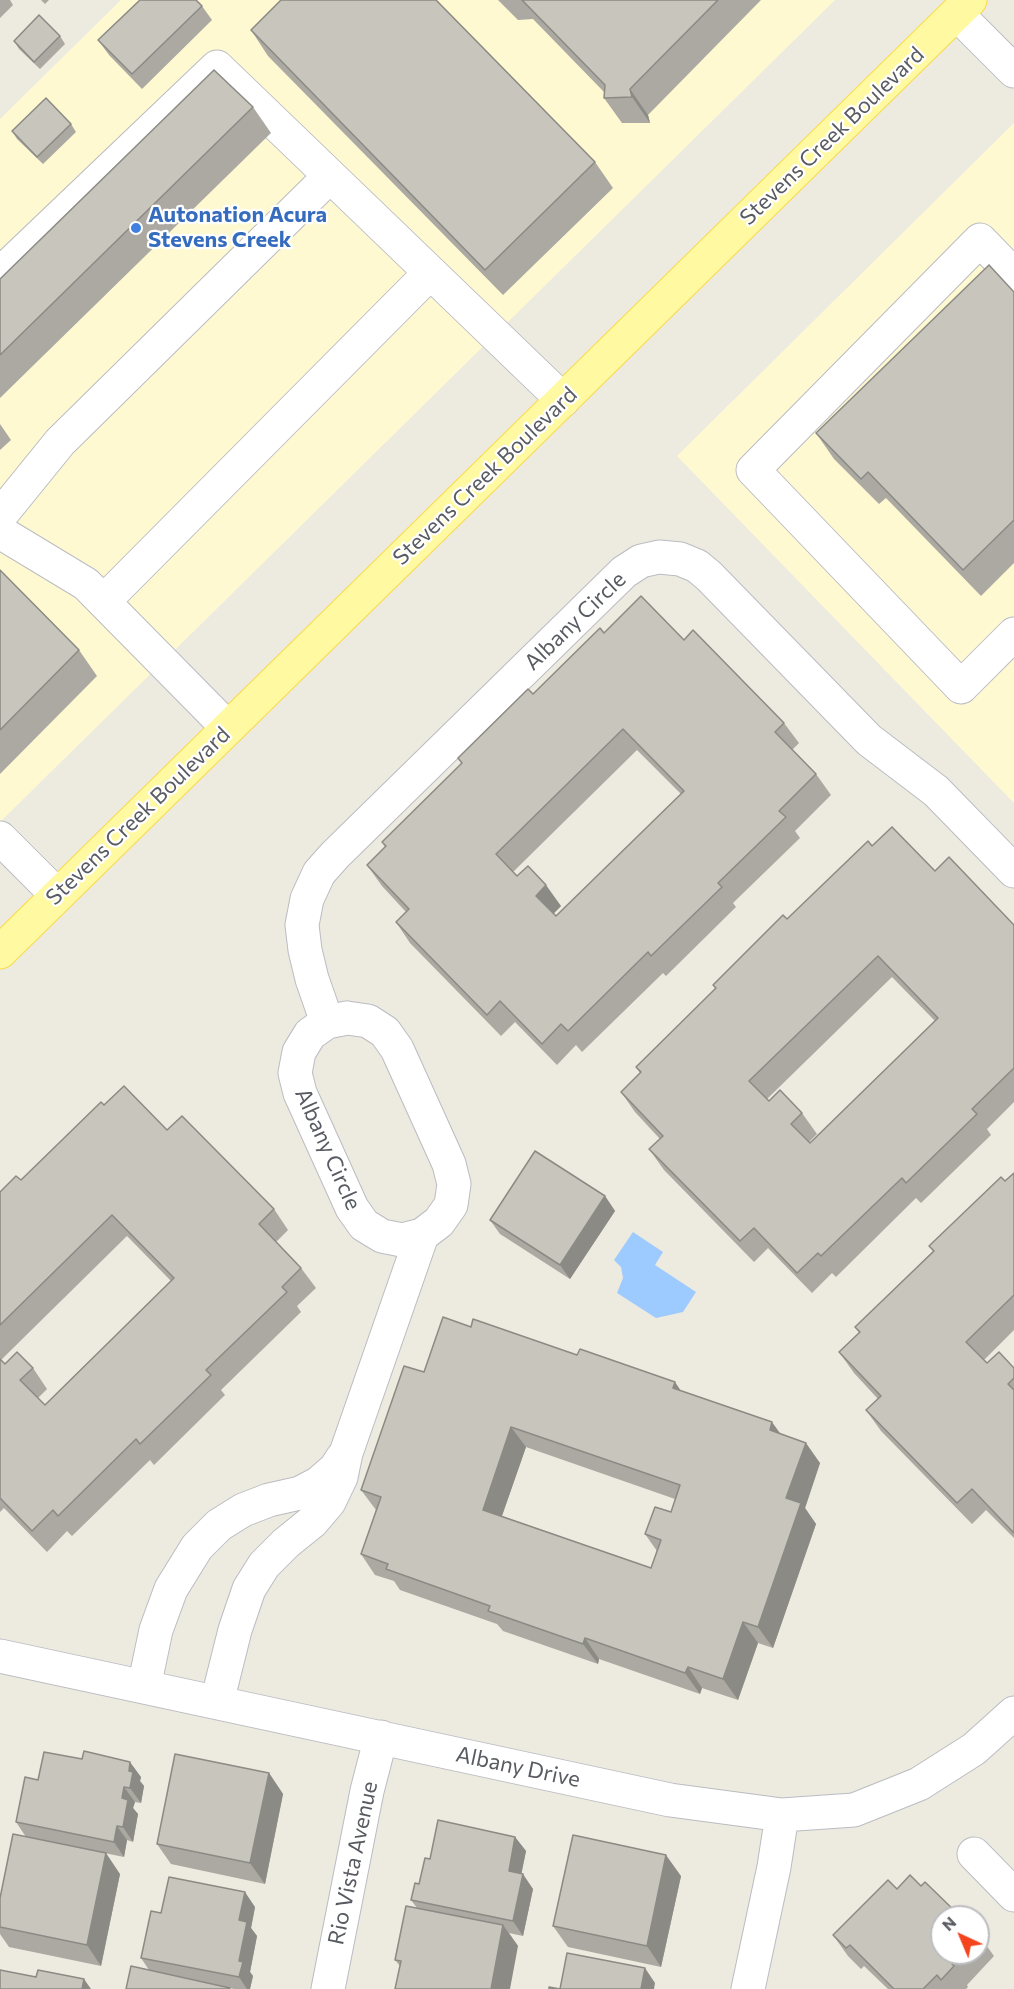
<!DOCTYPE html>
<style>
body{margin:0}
#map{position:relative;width:1014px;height:1989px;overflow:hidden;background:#edebdf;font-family:Commissioner,sans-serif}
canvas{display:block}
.north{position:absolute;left:930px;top:1905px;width:60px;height:60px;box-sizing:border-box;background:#fff;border:2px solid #bcbdc0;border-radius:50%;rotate:316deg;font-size:16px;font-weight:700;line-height:24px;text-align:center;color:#585b61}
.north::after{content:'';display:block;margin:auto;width:21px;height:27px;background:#f3441e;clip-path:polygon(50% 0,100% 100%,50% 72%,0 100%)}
</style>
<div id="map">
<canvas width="1014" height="1989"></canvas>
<div class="north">N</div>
</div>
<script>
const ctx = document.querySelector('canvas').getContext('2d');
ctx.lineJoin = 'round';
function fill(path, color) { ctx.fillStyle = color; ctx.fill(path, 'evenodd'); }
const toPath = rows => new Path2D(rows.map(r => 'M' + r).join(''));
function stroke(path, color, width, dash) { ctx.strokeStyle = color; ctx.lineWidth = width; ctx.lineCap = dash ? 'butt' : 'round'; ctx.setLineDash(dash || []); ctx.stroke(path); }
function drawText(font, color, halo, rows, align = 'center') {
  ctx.font = font + ' Commissioner,sans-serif'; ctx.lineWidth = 4.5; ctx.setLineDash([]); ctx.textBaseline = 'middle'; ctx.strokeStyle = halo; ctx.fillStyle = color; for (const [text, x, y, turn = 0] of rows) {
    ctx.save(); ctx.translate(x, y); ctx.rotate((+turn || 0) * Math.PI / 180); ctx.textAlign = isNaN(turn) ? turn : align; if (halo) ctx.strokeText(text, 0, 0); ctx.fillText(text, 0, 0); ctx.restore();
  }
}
fill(toPath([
 [121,0,835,0,0,822,0,119],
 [1014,123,1014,803,677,456]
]), '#fff9d2');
fill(toPath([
 [633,1232,663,1252,655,1265,696,1292,683,1312,656,1318,617,1293,623,1278,621,1267,614,1260]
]), '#9dcaff');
const minor = toPath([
 [957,14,1014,71],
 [0,274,217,67,563,400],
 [1014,275,980,240,753,470,961,687,1014,634],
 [0,516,60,442,330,176],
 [0,532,86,584,228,728],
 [104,601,430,273],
 [0,838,57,895],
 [347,1018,368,1021,385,1032,397,1049,449,1164,454,1184,451,1205,439,1222,422,1235,402,1240,382,1236,364,1225,352,1208,300,1093,295,1073,299,1052,310,1034,327,1022,347,1018],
 [327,1022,312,979,305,950,302,925,307,899,319,873,335,855,624,572,641,561,659,557,680,559,697,566,709,576,869,740,936,791,1014,871],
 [0,1656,670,1800,782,1815,854,1810,919,1784,974,1749,1014,1713],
 [144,1687,156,1630,171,1589,197,1547,219,1525,243,1510,269,1500,300,1493,319,1483,335,1469,343,1457],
 [217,1702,235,1630,249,1589,264,1565,286,1543,312,1522,329,1502,341,1477,346,1453,422,1235],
 [974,1854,1014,1895],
 [328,1989,367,1791,381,1737],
 [748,1989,774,1867,782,1815]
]);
const major = toPath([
 [0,952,970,0]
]);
stroke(minor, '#babcc2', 35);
stroke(major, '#fada4b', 35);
stroke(minor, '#fff', 33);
stroke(major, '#fff9a2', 33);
fill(toPath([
 [0,0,10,0,13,5,0,18],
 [41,0,49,0,45,4],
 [498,0,761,0,648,115,650,123,622,123,604,98,604,92,533,19,518,20],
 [202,6,212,20,142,89,109,55,98,40],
 [251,30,595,162,613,188,503,295,268,56],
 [60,36,65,44,40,69,19,49,14,41],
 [253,107,271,133,0,398,0,279],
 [71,124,76,132,43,164,17,139,12,131],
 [1014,292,1014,563,981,596,886,498,879,504,834,459,816,433],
 [0,424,11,440,0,450],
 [0,570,79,650,97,676,0,774],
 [604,633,684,640,784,723,799,743,792,750,816,774,831,795,795,831,800,838,733,903,736,907,666,976,663,973,582,1052,576,1045,557,1065,515,1022,501,1036,410,943,396,922,406,912,382,886,367,865,385,847,382,842,462,764,458,758],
 [637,750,681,794,556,916,554,913,561,906,517,876,513,872],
 [872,846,935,871,1014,925,1014,1102,987,1129,991,1135,921,1203,916,1198,836,1277,832,1273,812,1293,768,1248,754,1262,664,1170,649,1149,660,1139,635,1112,621,1092,640,1073,636,1067,716,989,713,985,787,919],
 [892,977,935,1021,810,1143,809,1142,817,1134,802,1113,769,1101,767,1099],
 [104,1105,167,1130,274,1209,288,1230,276,1242,301,1268,316,1288,297,1306,301,1312,221,1390,225,1395,154,1465,150,1460,72,1536,67,1531,47,1552,4,1508,0,1512,0,1192,21,1180],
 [127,1236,171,1281,45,1405,38,1398,47,1389,33,1368,5,1364,1,1360],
 [1014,1173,1014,1330,984,1360,987,1363,1014,1368,1014,1538,986,1510,972,1524,881,1431,866,1410,878,1399,854,1373,839,1352,859,1333,855,1327,933,1251,929,1246],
 [605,1196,615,1211,570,1279,500,1234,490,1220],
 [471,1327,681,1391,780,1433,820,1463,805,1508,816,1524,773,1648,758,1643,738,1700,702,1688,700,1694,599,1659,598,1664,503,1631,497,1624,400,1590,394,1581,375,1575,361,1554,376,1510,361,1490,424,1372],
 [526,1447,675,1499,671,1512,645,1534,657,1551,651,1568,502,1516],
 [82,1759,141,1777,140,1781,144,1786,141,1803,135,1802,133,1808,138,1814,133,1842,127,1840,124,1857,26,1837,16,1822,38,1780],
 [269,1773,283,1794,265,1884,171,1864,157,1844],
 [515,1837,526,1851,521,1874,533,1889,523,1936,509,1933,518,1946,400,1966,395,1960,417,1908,411,1900,430,1859],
 [120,1874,101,1966,9,1947,0,1934,0,1898],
 [681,1876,661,1967,568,1947,553,1926],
 [255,1907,251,1928,257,1936,250,1972,253,1976,250,1989,234,1989,225,1987,230,1989,126,1989,149,1970,141,1958,161,1913],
 [978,1934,994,1956,967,1985,968,1987,966,1989,888,1989,864,1966,861,1969,848,1956,833,1935,942,1953,978,1953]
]), '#aba9a2');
fill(toPath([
 [630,89,648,115,650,123,632,97],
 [546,885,561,906,551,916,536,896],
 [605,1196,615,1211,570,1279,560,1265],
 [675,1382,689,1403,673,1388],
 [772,1422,787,1443,770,1430],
 [511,1427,526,1447,497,1530,483,1510],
 [806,1443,820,1463,805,1508,816,1524,773,1648,758,1627,786,1498],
 [743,1622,758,1643,738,1700,723,1679],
 [585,1638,599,1659,598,1664,583,1644],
 [688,1667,702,1688,700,1694,685,1673],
 [130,1762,141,1777,140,1781,144,1786,141,1803,130,1788,129,1771],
 [269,1773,283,1794,265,1884,250,1863],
 [124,1787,135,1802,133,1808,138,1814,133,1842,123,1827,122,1798],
 [117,1826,127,1840,124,1857,114,1842],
 [515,1837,526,1851,519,1886,509,1871],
 [106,1853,120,1874,101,1966,87,1945],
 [666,1855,681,1876,661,1967,647,1946],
 [523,1874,533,1889,523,1936,513,1921],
 [245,1892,255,1907,251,1928,257,1936,250,1972,253,1976,250,1989,247,1989,239,1977,239,1920],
 [503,1925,518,1946,510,1989,491,1989],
 [645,1968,655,1983,654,1989,641,1989],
 [84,1979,91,1989,82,1989]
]), '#8b8a84');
const building = toPath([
 [140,0,196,0,202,6,132,74,98,40,140,0],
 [281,0,436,0,595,162,485,270,251,30,281,0],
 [522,0,718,0,630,89,632,97,604,98,605,85,522,0],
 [39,15,60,36,34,62,14,41,39,15],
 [214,70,253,107,0,355,0,279,214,70],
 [46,98,71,124,37,157,12,131,46,98],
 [989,265,1014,292,1014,520,963,570,868,472,861,479,816,433,989,265],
 [0,570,79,650,0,730,0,570],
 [641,596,684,640,693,630,784,723,775,732,816,774,779,811,786,817,718,883,722,887,651,956,648,952,568,1031,561,1024,542,1044,500,1001,487,1015,396,922,409,909,367,865,386,846,382,842,462,763,458,758,528,689,533,694,600,628,604,633,641,596],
 [623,729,684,791,556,916,536,896,546,885,528,866,517,876,496,854,623,729],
 [892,827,935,871,949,857,1014,925,1014,1068,972,1109,977,1114,906,1183,902,1178,821,1256,818,1253,797,1273,754,1228,740,1241,649,1149,663,1136,621,1092,641,1072,636,1067,716,988,713,985,783,915,787,919,868,841,872,846,892,827],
 [878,956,938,1018,810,1143,791,1124,802,1113,780,1090,769,1101,749,1081,878,956],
 [124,1086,167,1130,182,1116,274,1209,259,1224,301,1268,282,1287,287,1292,206,1370,211,1375,140,1444,136,1439,58,1516,53,1510,32,1531,0,1498,0,1359,5,1364,17,1352,33,1368,20,1380,45,1405,174,1278,112,1215,0,1325,0,1192,16,1176,21,1180,101,1102,104,1105,124,1086],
 [535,1151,605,1196,560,1265,490,1220,535,1151],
 [1014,1173,1014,1295,966,1342,987,1363,999,1352,1014,1368,1014,1378,1008,1384,1014,1390,1014,1533,972,1489,957,1503,866,1410,881,1396,839,1352,860,1332,855,1327,934,1251,929,1246,1001,1177,1005,1181,1014,1173],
 [443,1317,471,1327,473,1319,577,1355,580,1349,675,1382,673,1388,772,1422,770,1430,806,1443,786,1498,801,1503,758,1627,743,1622,723,1679,688,1667,685,1673,585,1638,583,1644,488,1611,490,1606,386,1569,388,1564,361,1554,381,1497,361,1490,404,1366,424,1372,443,1317],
 [511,1427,680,1485,671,1512,655,1507,645,1534,661,1540,651,1568,483,1510,511,1427],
 [84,1751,130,1762,129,1771,133,1772,130,1788,124,1787,122,1798,128,1800,123,1827,117,1826,114,1842,16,1822,25,1777,38,1780,44,1752,82,1759,84,1751],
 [175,1754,269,1773,250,1863,157,1844,175,1754],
 [438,1820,515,1837,509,1871,523,1874,513,1921,411,1900,415,1883,419,1884,425,1858,430,1859,438,1820],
 [13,1834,106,1853,87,1945,0,1927,0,1898,13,1834],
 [573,1835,666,1855,647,1946,553,1926,573,1835],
 [910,1875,921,1886,925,1882,961,1917,942,1917,942,1953,963,1953,952,1964,954,1966,941,1980,937,1975,923,1989,894,1989,850,1945,846,1948,833,1935,888,1880,897,1889,910,1875],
 [169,1877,245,1892,239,1920,247,1922,239,1961,243,1962,239,1977,141,1958,151,1911,161,1913,169,1877],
 [406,1906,503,1925,491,1989,395,1989,401,1961,395,1960,406,1906],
 [567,1953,645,1968,641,1989,549,1989,549,1987,560,1989,567,1953],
 [131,1966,230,1988,229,1989,126,1989,131,1966],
 [0,1970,36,1977,38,1970,84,1979,82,1989,0,1989,0,1970]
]);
fill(building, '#c7c5bc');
stroke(building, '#8b8a84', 1.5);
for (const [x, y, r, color] of [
 [136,228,6,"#3f7fe0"]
]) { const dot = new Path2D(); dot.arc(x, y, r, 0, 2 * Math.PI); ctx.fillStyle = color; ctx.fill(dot); stroke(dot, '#fff', 2); }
drawText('22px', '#585b61', '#fff', [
 ["Stevens Creek Boulevard",832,136,-44],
 ["Stevens Creek Boulevard",485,476,-44],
 ["Albany Circle",575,621,-44],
 ["Stevens Creek Boulevard",138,816,-44],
 ["Albany Circle",328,1149,66],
 ["Albany Drive",518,1767,12],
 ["Rio Vista Avenue",353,1863,-78]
]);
drawText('bold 22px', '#366cbe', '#fff', [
 ["Autonation Acura",148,215],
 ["Stevens Creek",148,240]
], 'left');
</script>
